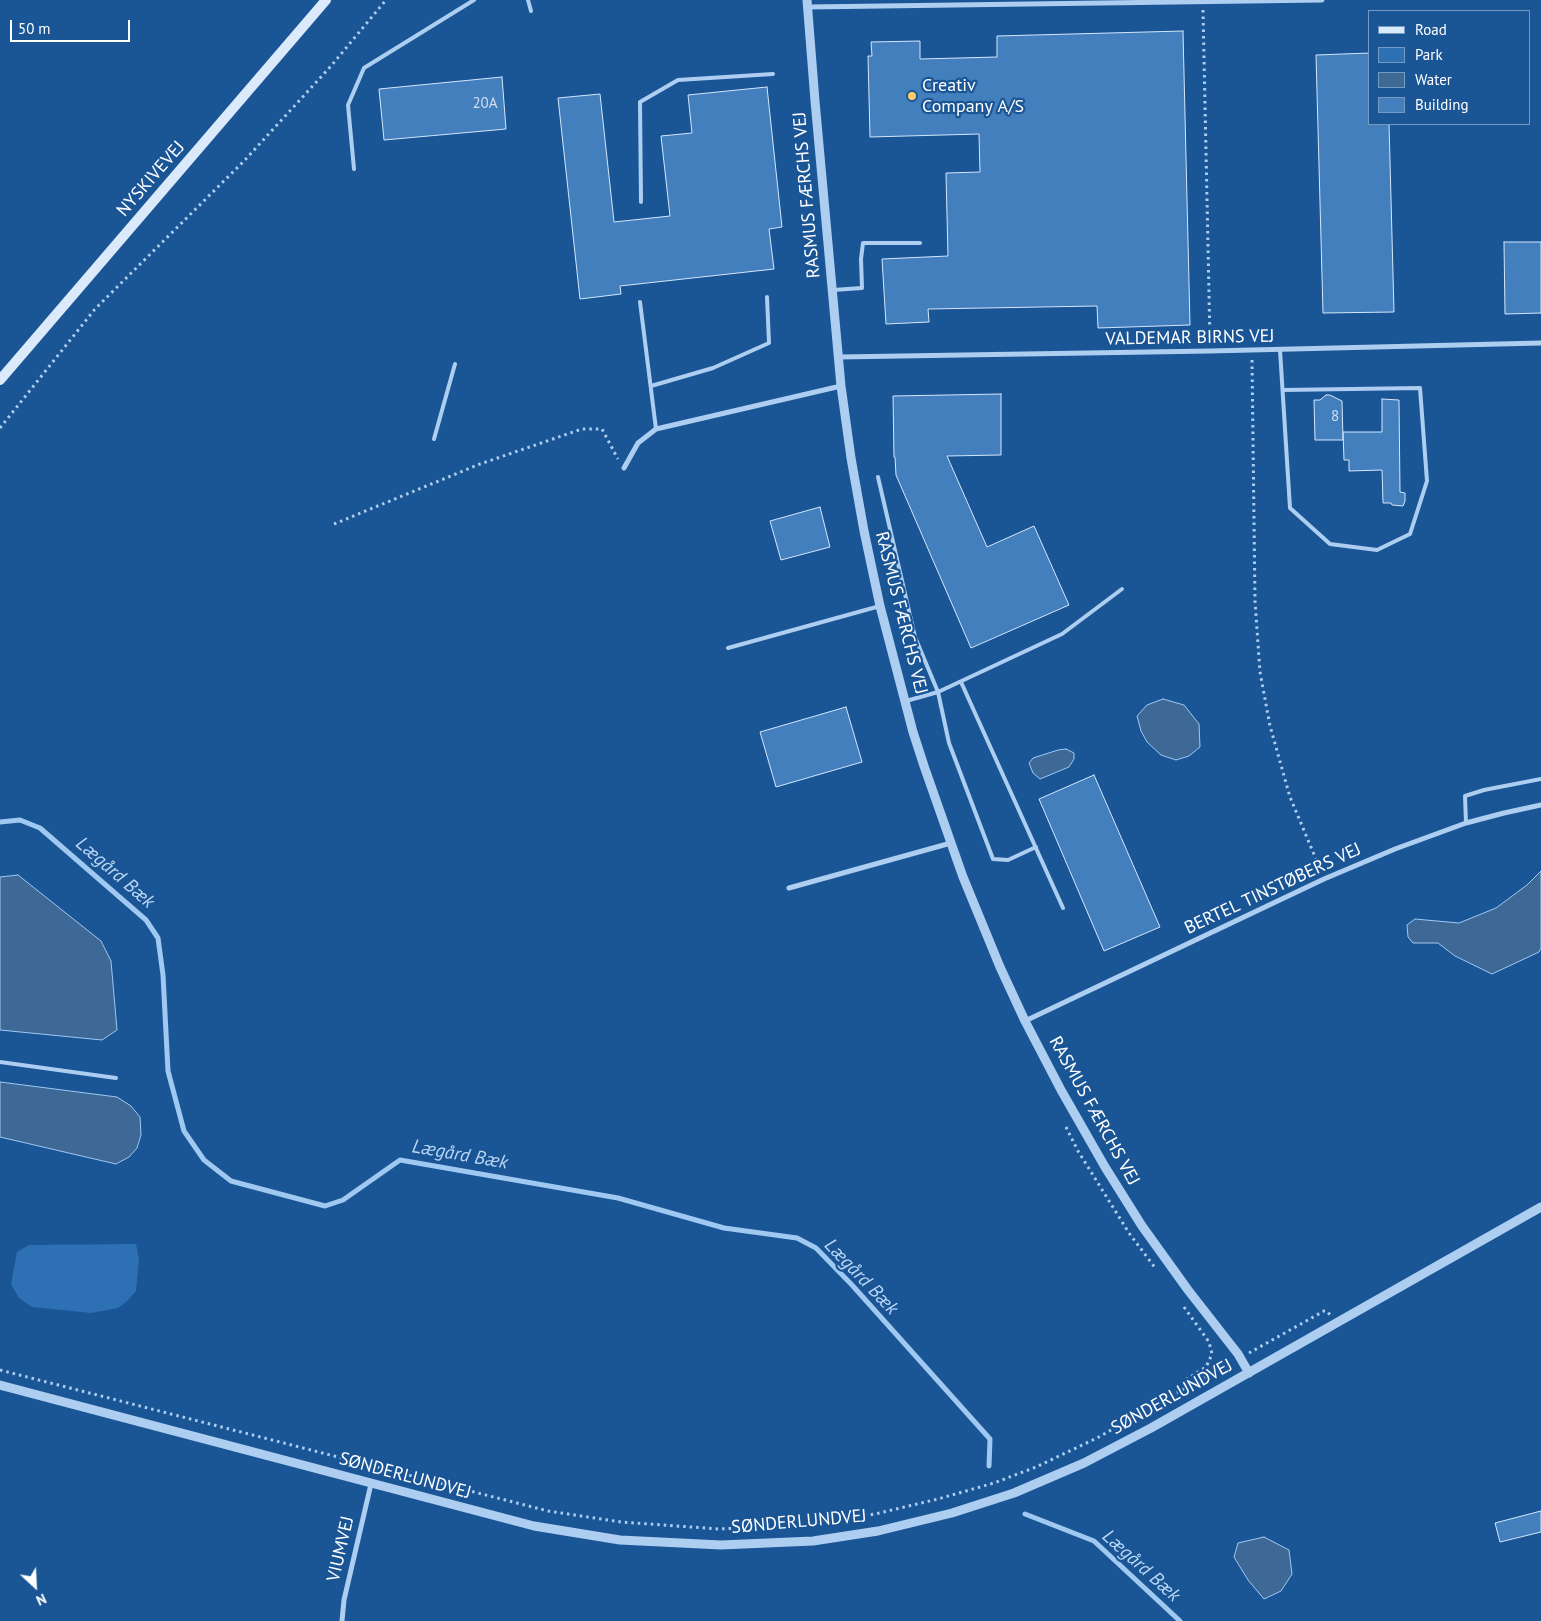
<!DOCTYPE html>
<meta charset="utf-8">
<style>
body{margin:0}
#map{position:relative;width:1541px;height:1621px;overflow:hidden;background:#1a5596;font-family:"PT Sans",sans-serif}
canvas{display:block}
.legend{position:absolute;left:1368px;top:10px;width:162px;height:115px;box-sizing:border-box;background:#1a5596;border:1px solid #7699c0;margin:0;padding:6px 9px;list-style:none;font-size:15px;color:#fff}
.legend li{display:flex;align-items:center;gap:10px;height:25px}
.legend b{width:25px;border:1px solid #7699c0}
.north{position:absolute;left:10px;top:1561px;width:50px;height:50px;-webkit-text-stroke:4px #1a5596;paint-order:stroke;rotate:155deg;font-size:14px;font-weight:700;line-height:20px;text-align:center;color:#fff}
.north::after{content:'';display:block;margin:auto;width:18px;height:22px;background:#fff;clip-path:polygon(50% 0,100% 100%,50% 72%,0 100%)}
.scale{position:absolute;left:10px;top:20px;width:120px;height:22px;box-sizing:border-box;border:2px solid #fff;border-top:0;padding-left:6px;font-size:15px;line-height:18px;white-space:nowrap;color:#fff;-webkit-text-stroke:4px #1a5596;paint-order:stroke}
</style>
<div id="map">
<canvas width="1541" height="1621"></canvas>
<ul class="legend">
<li><b style="height:6px;background:#dbeafb"></b>Road</li>
<li><b style="height:14px;background:#2e70b4"></b>Park</li>
<li><b style="height:14px;background:#3e6895"></b>Water</li>
<li><b style="height:14px;background:#437fbd"></b>Building</li>
</ul>
<div class="north">N</div>
<div class="scale">50 m</div>
</div>
<script>
const ctx = document.querySelector('canvas').getContext('2d');
ctx.lineJoin = 'round';
function fill(path, color) { ctx.fillStyle = color; ctx.fill(path, 'evenodd'); }
const toPath = rows => new Path2D(rows.map(r => 'M' + r).join(''));
function stroke(path, color, width, dash) { ctx.strokeStyle = color; ctx.lineWidth = width; ctx.lineCap = dash ? 'butt' : 'round'; ctx.setLineDash(dash || []); ctx.stroke(path); }
function drawText(font, color, halo, rows, align = 'center') {
  ctx.font = font + ' "PT Sans",sans-serif'; ctx.lineWidth = 4.5; ctx.setLineDash([]); ctx.textBaseline = 'middle'; ctx.strokeStyle = halo; ctx.fillStyle = color; for (const [text, x, y, turn = 0] of rows) {
    ctx.save(); ctx.translate(x, y); ctx.rotate((+turn || 0) * Math.PI / 180); ctx.textAlign = isNaN(turn) ? turn : align; if (halo) ctx.strokeText(text, 0, 0); ctx.fillText(text, 0, 0); ctx.restore();
  }
}
fill(toPath([
 [136,1244,139,1259,136,1291,127,1301,118,1308,91,1313,32,1307,19,1298,11,1284,17,1252,29,1245]
]), '#2e70b4');
const water = toPath([
 [1163,699,1184,705,1199,724,1200,747,1189,756,1176,760,1161,755,1147,742,1141,731,1137,716,1147,705,1163,699],
 [1066,749,1074,753,1074,759,1069,767,1040,779,1033,773,1029,763,1033,758,1058,750,1066,749],
 [1541,871,1541,948,1539,952,1492,974,1455,956,1438,943,1413,943,1408,937,1407,925,1415,919,1459,923,1496,908,1527,885,1541,871],
 [18,875,101,941,111,961,117,1030,102,1040,0,1030,0,877,18,875],
 [0,1082,117,1097,131,1106,140,1117,141,1135,137,1148,129,1157,116,1164,0,1137,0,1082],
 [1264,1537,1289,1550,1292,1574,1281,1591,1264,1599,1248,1580,1234,1557,1238,1543,1264,1537]
]);
fill(water, '#3e6895');
stroke(water, '#a0c9f2', 1);
stroke(toPath([
 [0,822,20,820,40,828,146,920,158,938,163,975,168,1071,184,1131,204,1160,231,1181,325,1206,343,1200,400,1160,618,1198,724,1228,797,1238,816,1248,852,1285,990,1439,989,1466],
 [1025,1514,1094,1541,1180,1621]
]), '#a0c9f2', 5);
const building = toPath([
 [1183,31,1190,325,1098,328,1097,306,928,309,929,322,886,324,882,259,948,256,946,173,980,172,979,134,870,137,868,56,872,56,871,42,920,41,920,59,997,57,997,36,1183,31],
 [1370,53,1370,124,1389,124,1394,312,1323,313,1316,55,1370,53],
 [502,77,506,129,384,140,379,89,502,77],
 [767,87,782,227,769,229,774,269,620,286,621,294,580,299,558,98,600,94,614,222,670,216,661,136,692,133,688,95,767,87],
 [1504,242,1541,242,1541,313,1505,314,1504,242],
 [1001,394,1001,455,947,456,987,547,1034,526,1069,605,971,648,896,475,895,457,894,457,893,396,1001,394],
 [1326,395,1330,395,1342,401,1343,440,1315,440,1314,400,1320,400,1326,395],
 [1382,399,1399,400,1400,492,1405,493,1405,501,1403,506,1392,505,1391,503,1383,503,1382,470,1349,471,1349,460,1344,460,1343,432,1382,432,1382,399],
 [820,507,830,547,781,560,770,521,820,507],
 [846,707,862,762,776,787,760,732,846,707],
 [1094,775,1160,927,1104,951,1039,799,1094,775],
 [1541,1511,1541,1532,1500,1542,1495,1523,1541,1511]
]);
fill(building, '#437fbd');
stroke(building, '#d4e7fb', 1);
stroke(toPath([
 [1203,10,1210,341],
 [1252,360,1255,601,1260,672,1270,726,1290,797,1321,871],
 [0,428,95,309,244,161,331,66,386,0],
 [334,524,480,464,582,429,602,429,618,459],
 [1066,1127,1078,1151,1129,1233,1156,1269],
 [1184,1307,1209,1342,1212,1354,1206,1367,1187,1379,1189,1386,1231,1363],
 [1249,1353,1324,1311,1327,1311,1330,1315],
 [0,1370,548,1511,621,1522,719,1529,802,1525,875,1514,938,1499,994,1483,1036,1467,1097,1438,1189,1386]
]), '#adcef0', 3, [2.5, 4]);
stroke(toPath([
 [528,0,531,11],
 [354,169,348,105,364,68,474,0],
 [641,202,640,102,678,80,773,74],
 [833,290,862,288,861,259,863,243,920,243],
 [640,302,656,429],
 [1280,350,1290,508,1330,544,1377,550,1410,534,1427,481,1420,388,1283,390],
 [651,386,713,368,769,343,767,297],
 [434,439,455,364],
 [878,477,915,637,938,692,949,743,993,859,1008,860,1036,847],
 [728,648,880,606],
 [961,682,1063,908],
 [906,701,938,692,1062,634,1122,589],
 [1466,823,1465,796,1484,790,1541,779],
 [0,1062,116,1078]
]), '#adcef0', 4);
stroke(toPath([
 [808,7,1322,0],
 [839,357,1210,351,1541,343],
 [624,468,638,443,656,429,841,386],
 [789,888,951,843],
 [1025,1021,1324,879,1395,849,1466,823,1504,813,1541,805],
 [342,1621,344,1600,371,1484]
]), '#adcef0', 5);
stroke(toPath([
 [807,0,815,101,841,386,851,458,864,531,880,606,913,732,924,766,963,877,1000,967,1025,1021,1061,1090,1105,1167,1142,1226,1188,1290,1238,1354,1249,1373],
 [0,1385,534,1526,620,1540,721,1545,813,1541,878,1531,952,1513,1014,1493,1084,1463,1151,1428,1541,1207]
]), '#adcef0', 9);
stroke(toPath([
 [0,380,326,0]
]), '#dbeafb', 10);
for (const [x, y, r, color] of [
 [912,96,5,"#ffce6c"]
]) { const dot = new Path2D(); dot.arc(x, y, r, 0, 2 * Math.PI); ctx.fillStyle = color; ctx.fill(dot); stroke(dot, '#1a5596', 2); }
drawText('15px', '#d0dfee', null, [
 ["20A",485,104],
 ["8",1335,417]
]);
drawText('18px', '#fff', '#1a5596', [
 ["Creativ",922,86],
 ["Company A/S",922,107]
], 'left');
drawText('18px', '#fff', '#1a5596', [
 ["NYSKIVEVEJ",151,179,-49],
 ["RASMUS FÆRCHS VEJ",807,195,-95],
 ["VALDEMAR BIRNS VEJ",1190,338,-1],
 ["RASMUS FÆRCHS VEJ",901,613,76],
 ["BERTEL TINSTØBERS VEJ",1273,889,-25],
 ["RASMUS FÆRCHS VEJ",1094,1111,61],
 ["SØNDERLUNDVEJ",1172,1397,-29],
 ["SØNDERLUNDVEJ",405,1476,15],
 ["SØNDERLUNDVEJ",799,1522,-5],
 ["VIUMVEJ",341,1549,-77]
]);
drawText('italic 19px', '#bad8f6', '#1a5596', [
 ["Lægård Bæk",115,873,41],
 ["Lægård Bæk",460,1155,10],
 ["Lægård Bæk",861,1277,46],
 ["Lægård Bæk",1141,1566,42]
]);
</script>
